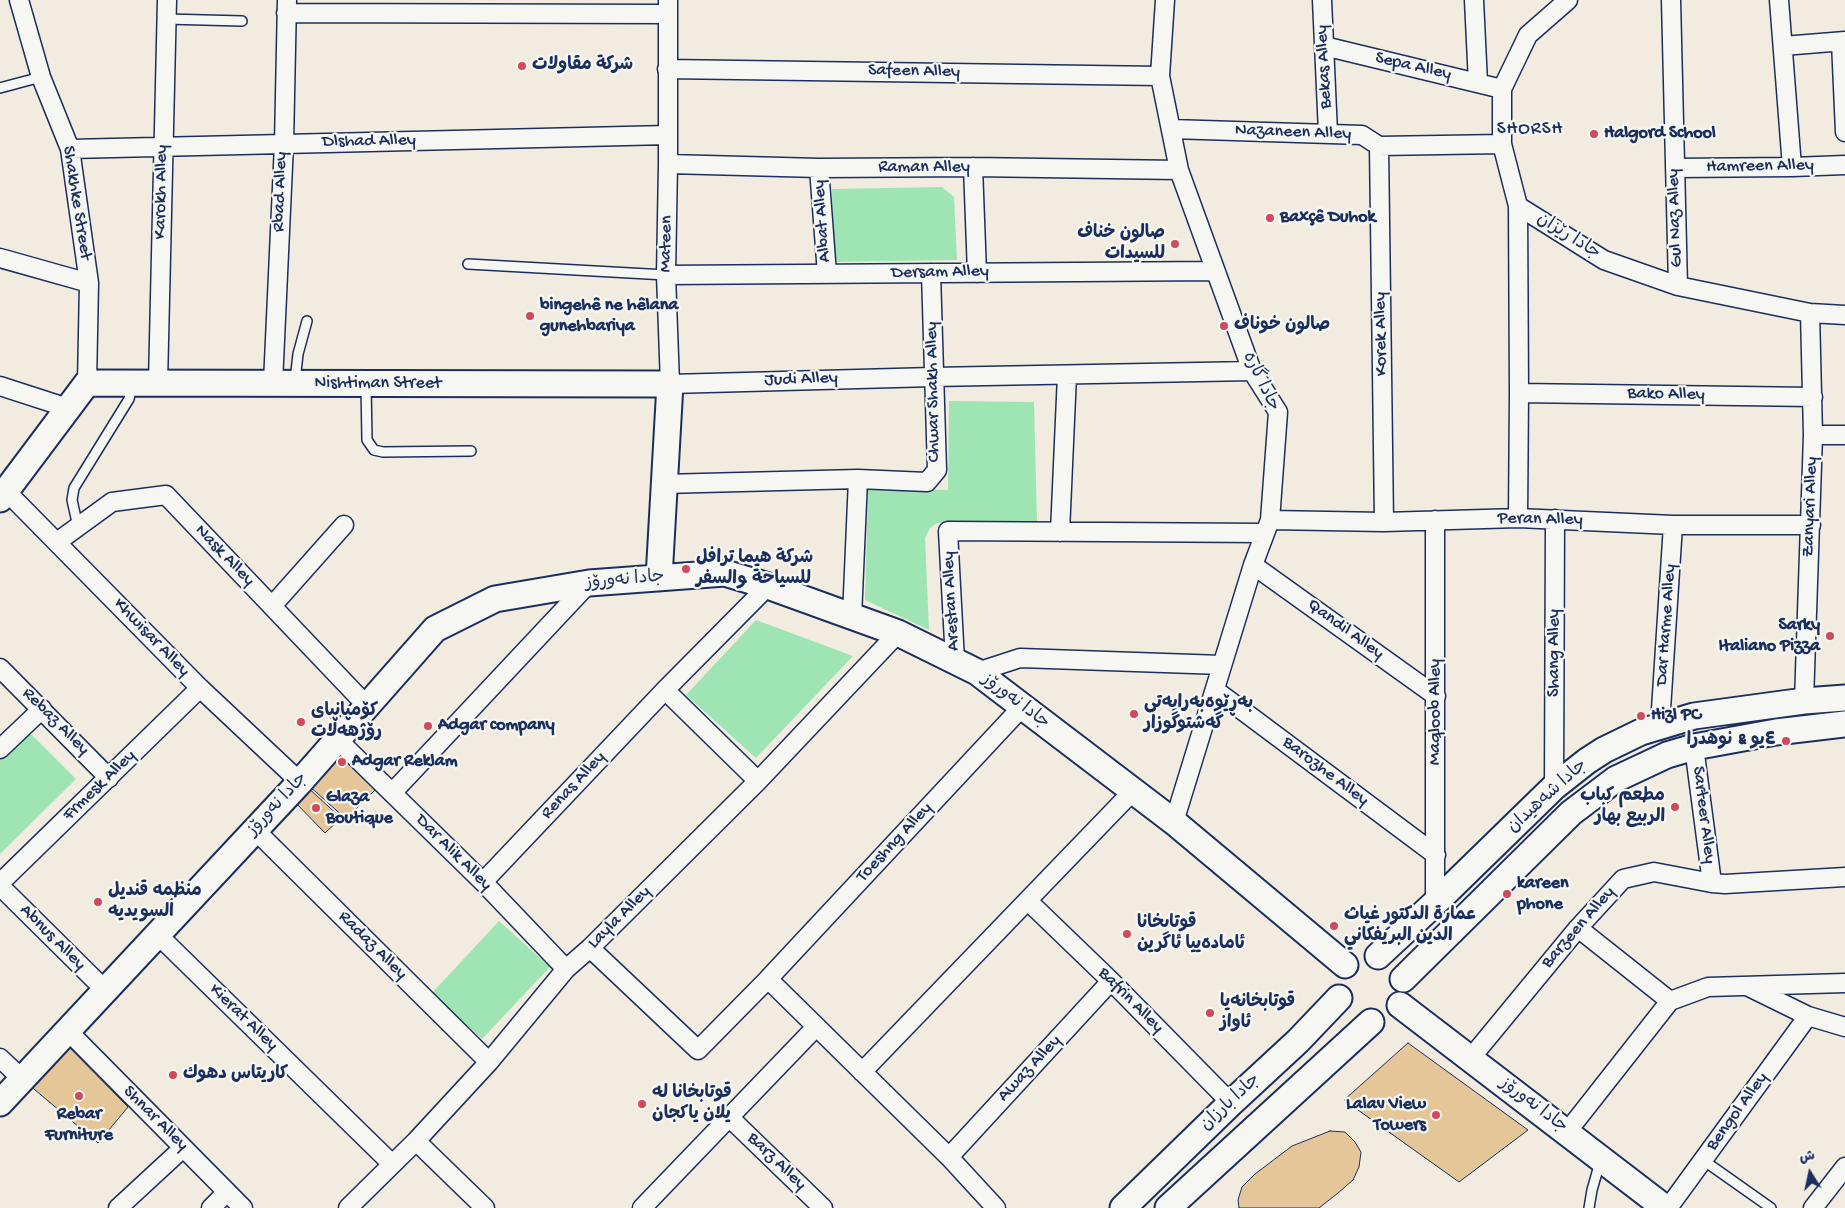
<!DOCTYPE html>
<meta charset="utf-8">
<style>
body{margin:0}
#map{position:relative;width:1845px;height:1208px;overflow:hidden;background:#f2ece0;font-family:"Gochi Hand","Playpen Sans Arabic",sans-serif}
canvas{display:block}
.north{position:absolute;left:1785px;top:1148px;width:50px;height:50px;-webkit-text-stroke:4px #f6f6f2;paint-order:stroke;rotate:350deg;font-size:14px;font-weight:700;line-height:20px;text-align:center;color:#1b2f5e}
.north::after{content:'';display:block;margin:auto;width:18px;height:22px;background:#1b2f5e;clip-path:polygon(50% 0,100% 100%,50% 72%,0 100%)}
</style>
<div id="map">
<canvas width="1845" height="1208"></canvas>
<div class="north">ش</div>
</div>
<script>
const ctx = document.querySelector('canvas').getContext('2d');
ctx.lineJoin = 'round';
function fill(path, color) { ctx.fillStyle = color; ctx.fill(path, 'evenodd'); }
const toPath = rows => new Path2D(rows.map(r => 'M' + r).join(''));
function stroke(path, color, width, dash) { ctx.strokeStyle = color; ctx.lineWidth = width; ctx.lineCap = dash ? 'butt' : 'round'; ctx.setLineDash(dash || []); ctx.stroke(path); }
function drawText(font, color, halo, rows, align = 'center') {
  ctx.font = font + ' "Gochi Hand","Playpen Sans Arabic",sans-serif'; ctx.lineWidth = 4.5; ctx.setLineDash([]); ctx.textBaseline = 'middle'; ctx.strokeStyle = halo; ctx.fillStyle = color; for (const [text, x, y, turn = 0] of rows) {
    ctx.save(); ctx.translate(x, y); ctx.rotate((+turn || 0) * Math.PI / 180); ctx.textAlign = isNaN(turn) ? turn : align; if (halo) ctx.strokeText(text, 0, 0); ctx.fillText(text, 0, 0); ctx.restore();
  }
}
fill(toPath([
 [942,187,954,197,957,260,833,262,832,189],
 [949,401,1034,402,1037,522,937,523,930,528,925,538,929,630,865,600,868,488,948,490],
 [756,620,853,656,756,758,686,695],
 [28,731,76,779,0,854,0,758],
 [499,921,550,967,482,1039,432,993]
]), '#9ee5b3');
const building = toPath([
 [339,741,382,783,346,819,307,784,339,741],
 [305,785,341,818,325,833,291,798,305,785],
 [1408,1043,1528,1130,1459,1182,1344,1100,1408,1043],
 [66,1044,128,1107,98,1143,28,1084,66,1044],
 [1330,1131,1345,1132,1355,1142,1361,1152,1359,1167,1353,1180,1338,1193,1319,1208,1239,1208,1238,1200,1242,1187,1255,1174,1292,1146,1330,1131]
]);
fill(building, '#e4c698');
stroke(building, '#1b2f5e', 1);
const lane = toPath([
 [166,19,242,21],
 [0,88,41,77],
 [468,264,666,275],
 [295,381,298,354,307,321],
 [366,385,367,440,374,450,383,452,471,451],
 [78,527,72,500,74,488,129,399,132,384],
 [1703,1160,1771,1208],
 [1589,1208,1592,1190,1600,1162]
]);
const street = toPath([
 [19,0,41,77,70,149,89,283,87,383],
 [668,0,668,164,666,275,670,384,933,377,1252,371],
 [1165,0,1160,76,1179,170,1252,371,1278,412,1270,520,1253,565,1174,822],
 [1322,0,1328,133],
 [1474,0,1478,83],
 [1568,0,1528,35,1502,89,1502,144,1518,206,1604,260,1678,286,1810,313,1845,315],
 [1671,0,1678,286],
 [1779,0,1792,167],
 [286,13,668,14],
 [1841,42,1845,132],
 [1324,46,1502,89],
 [1783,46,1845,41],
 [667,69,1160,76],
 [1171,129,1362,135,1379,146,1502,144],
 [1379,146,1384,522],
 [70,149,668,135],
 [668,164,819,168,973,167,1179,170],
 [973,167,977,273],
 [819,168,827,274],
 [1675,168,1792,167,1845,165],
 [0,258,89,283],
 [666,275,1214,271],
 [158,383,167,0],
 [273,383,284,144,287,0],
 [0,386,68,408],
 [1519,393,1813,397],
 [1813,435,1845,435],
 [663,484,858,479,927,482,937,470,931,273],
 [6,491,200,688,300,782],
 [1518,518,1519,393,1518,206],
 [1270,520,1384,522,1518,518,1673,525,1811,525],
 [1435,520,1435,903],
 [1060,532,1067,375],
 [57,542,112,502,166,495,367,706],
 [1253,565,1436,696],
 [272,606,344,525],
 [852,617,858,479],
 [955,661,948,531,1265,533],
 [0,668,109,778],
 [977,672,1020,658,1222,665],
 [665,690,758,781],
 [1215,690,1436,855],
 [1804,701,1813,435,1810,313],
 [1660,725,1673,525],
 [337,739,483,882,566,969],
 [1694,747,1712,883],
 [0,749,42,709],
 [1554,787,1555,519],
 [392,793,589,583],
 [255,830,489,1062],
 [483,882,665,690,768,586],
 [0,883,200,688],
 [0,886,105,990],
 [1028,901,1111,981,1231,1103],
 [1578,928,1670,1001],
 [157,934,392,1164],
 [590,948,698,1050,768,979,1022,707],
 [768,979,949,1157,996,1208],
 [1749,987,1808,1016,1845,1027],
 [67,1030,243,1208],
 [0,1058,22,1079],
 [1470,1059,1578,928,1623,879,1654,872,1712,883,1725,884,1845,877],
 [862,1072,1133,791],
 [729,1117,823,1208],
 [1567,1132,1670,1001,1708,987,1845,983],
 [416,1141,485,1208],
 [949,1157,1111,981],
 [118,1208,183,1148],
 [211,1208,227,1192],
 [348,1208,416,1141,489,1062,566,969,590,948,758,781,898,633],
 [642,1208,816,1027],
 [1668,1208,1808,1016],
 [1813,1208,1845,1167]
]);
const secondary = toPath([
 [0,499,87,383,670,384,659,578],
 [1378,956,1435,903,1554,787,1587,761,1604,750,1641,732,1694,716,1804,701,1845,698],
 [1403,979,1571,813,1616,779,1667,755,1694,747,1776,732,1845,724],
 [1400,1005,1665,1208],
 [0,1103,300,782,435,629,495,599,589,583,725,573,768,586,898,633,977,672,1174,822,1345,965],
 [1123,1208,1231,1103,1298,1041,1339,998],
 [1168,1208,1371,1022]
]);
stroke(lane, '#1b2f5e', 12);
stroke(street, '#1b2f5e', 21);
stroke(secondary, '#1b2f5e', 29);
stroke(lane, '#f6f6f2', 9);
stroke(street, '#f6f6f2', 18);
stroke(secondary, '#f6f6f2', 25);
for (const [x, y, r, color] of [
 [522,66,5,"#d1495b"],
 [1594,134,5,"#d1495b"],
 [1270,218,5,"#d1495b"],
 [1175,244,5,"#d1495b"],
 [530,316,5,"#d1495b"],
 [1224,326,5,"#d1495b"],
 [686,569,5,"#d1495b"],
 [1830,636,5,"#d1495b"],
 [1134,714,5,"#d1495b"],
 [1641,716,5,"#d1495b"],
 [301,722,5,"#d1495b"],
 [428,726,5,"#d1495b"],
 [1786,741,5,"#d1495b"],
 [342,762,5,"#d1495b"],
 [1675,807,5,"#d1495b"],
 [316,808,5,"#d1495b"],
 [1507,894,5,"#d1495b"],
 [98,902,5,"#d1495b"],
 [1334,926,5,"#d1495b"],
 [1127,934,5,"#d1495b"],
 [1210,1013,5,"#d1495b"],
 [173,1075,5,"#d1495b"],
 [79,1096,5,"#d1495b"],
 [642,1104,5,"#d1495b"],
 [1436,1115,5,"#d1495b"]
]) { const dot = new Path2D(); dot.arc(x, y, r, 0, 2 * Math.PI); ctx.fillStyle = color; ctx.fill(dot); stroke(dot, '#f6f6f2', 2); }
drawText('bold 18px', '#1b2f5e', '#f6f6f2', [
 ["شركة مقاولات",532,66],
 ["Halgord School",1604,134],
 ["Baxçê Duhok",1280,218],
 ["صالون خناف",1165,234,"right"],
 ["للسيدات",1165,255,"right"],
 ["bingehê ne hêlana",540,306],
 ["gunehbariya",540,327],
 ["صالون خوناف",1234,326],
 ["شركة هيما ترافل",696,559],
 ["للسياحة والسفر",696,580],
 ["Sarky",1820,626,"right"],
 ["Italiano Pizza",1820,647,"right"],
 ["بەڕێوەبەرایەتی",1144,704],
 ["گەشتوگوزار",1144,725],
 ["کۆمپانیای",311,712],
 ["رۆژهەڵات",311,733],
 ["Hizl PC",1651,716],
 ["Adgar company",438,726],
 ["٤يو & نوهدرا",1776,741,"right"],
 ["Adgar Reklam",352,762],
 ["مطعم كباب",1665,797,"right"],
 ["الربيع بهار",1665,818,"right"],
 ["Glaza",326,798],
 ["Boutique",326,819],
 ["kareen",1517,884],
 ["phone",1517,905],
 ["منظمه قنديل",108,892],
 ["السويديه",108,913],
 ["عمارة الدكتور غياث",1344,916],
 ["الدين البريفكاني",1344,937],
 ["قوتابخانا",1137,924],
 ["ئامادەییا ئاگرین",1137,945],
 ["قوتابخانەیا",1220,1003],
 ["ئاواز",1220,1024],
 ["كاريتاس دهوك",183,1075],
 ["قوتابخانا له",652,1094],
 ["يلان ياكجان",652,1115],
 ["Lalav View",1426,1105,"right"],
 ["Towers",1426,1126,"right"],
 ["Rebar",79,1115,"center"],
 ["Furniture",79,1136,"center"]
], 'left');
drawText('18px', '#1b2f5e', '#f6f6f2', [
 ["Bekas Alley",1325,67,-93],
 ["Sepa Alley",1413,67,13],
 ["Safeen Alley",914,72,1],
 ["Nazaneen Alley",1293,133,2],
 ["Dlshad Alley",369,142,-1],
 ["Hamreen Alley",1760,167,-1],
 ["Raman Alley",924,168],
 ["Karokh Alley",162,192,-89],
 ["Rbad Alley",281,192,-88],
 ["Shakhke Street",76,203,81],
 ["Gul Naz Alley",1676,218,-92],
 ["Albat Alley",823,221,-94],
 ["جادا رێزان",1568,237,32],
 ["Mateen",667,244,-89],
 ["Dersam Alley",940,273,-1],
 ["Korek Alley",1382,334,-91],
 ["Judi Alley",801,380,-2],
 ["جادا گارە",1260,382,64],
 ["Nishtiman Street",378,384],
 ["Chwar Shakh Alley",934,392,-91],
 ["Bako Alley",1666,395,1],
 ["Zanyari Alley",1811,507,-88],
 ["Peran Alley",1540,520,1],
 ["Nask Alley",224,556,46],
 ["جادا نەورۆز",625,581,-5],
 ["Arestan Alley",952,601,-93],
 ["Dar Harme Alley",1667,625,-86],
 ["Qandil Alley",1345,630,36],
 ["Khwisar Alley",151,638,46],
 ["Shang Alley",1555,653,-90],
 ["جادا نەورۆز",1015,702,37],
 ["Maqloob Alley",1436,712,-90],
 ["Rebaz Alley",55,722,45],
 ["Barozhe Alley",1325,772,37],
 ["Frmesk Alley",100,786,-44],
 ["Renas Alley",574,786,-47],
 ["جادا شەهیدان",1548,797,-42],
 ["جادا نەورۆز",278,805,-47],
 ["Sarteer Alley",1703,815,83],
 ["Toeshng Alley",895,843,-47],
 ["Dar Alik Alley",453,853,45],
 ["Layla Alley",620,918,-45],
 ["Barzeen Alley",1579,928,-49],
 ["Abnus Alley",52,938,45],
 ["Radaz Alley",372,946,45],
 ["Bafrin Alley",1130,1001,45],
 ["Kierat Alley",243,1018,44],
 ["Awaz Alley",1030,1069,-47],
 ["جادا بارزان",1231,1103,-43],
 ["جادا نەورۆز",1533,1106,37],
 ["Bengol Alley",1738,1112,-54],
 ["Shnar Alley",155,1119,45],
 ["Barz Alley",776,1162,44]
]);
ctx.letterSpacing = '1px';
drawText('19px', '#1b2f5e', '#f6f6f2', [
 ["SHORSH",1530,130]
]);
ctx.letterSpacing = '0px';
</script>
